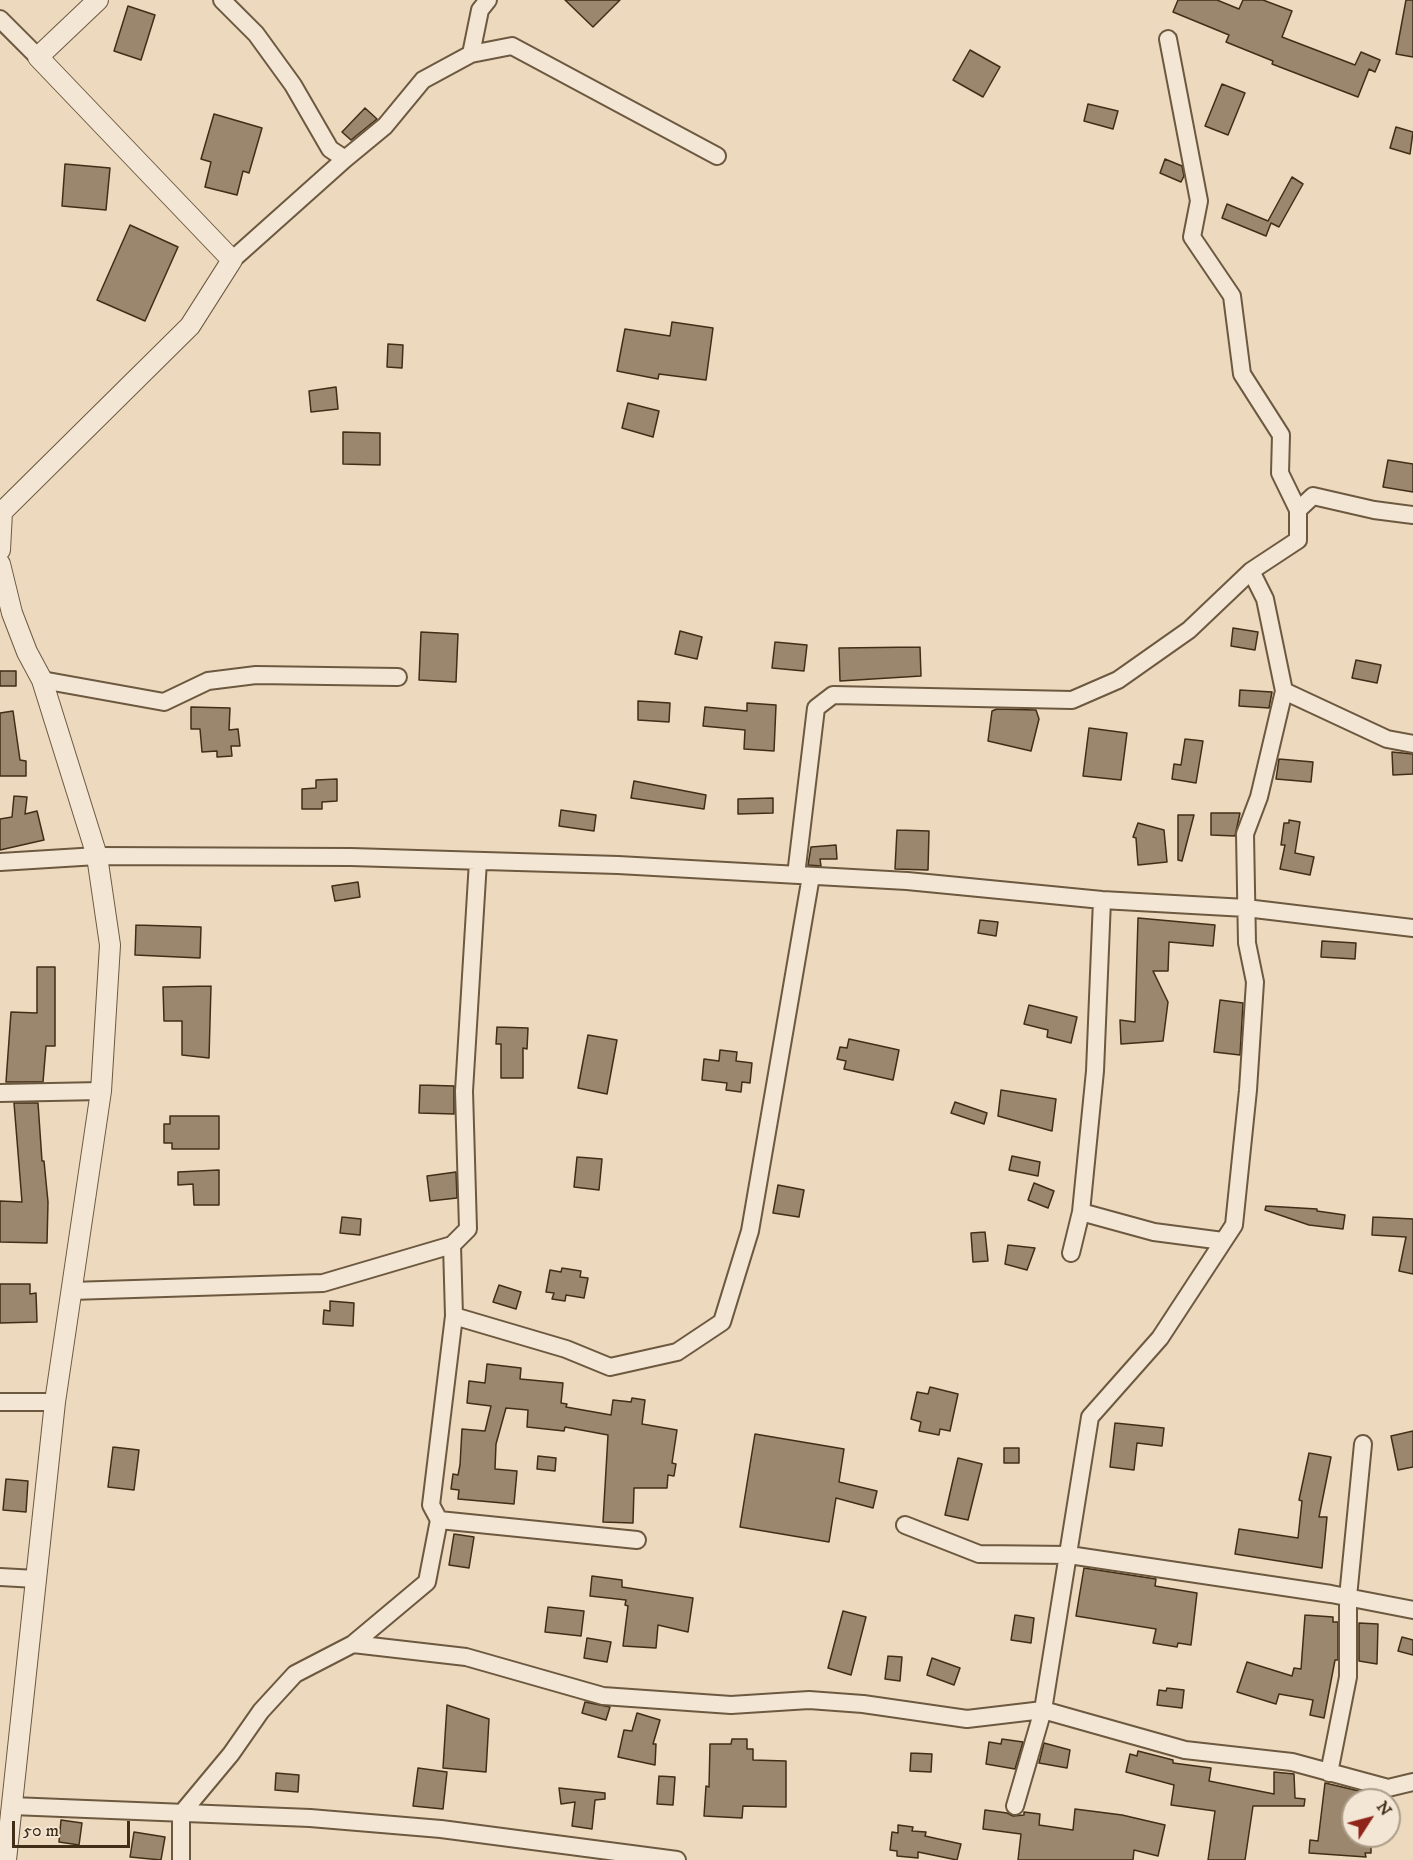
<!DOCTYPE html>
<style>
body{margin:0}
#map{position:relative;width:1413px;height:1860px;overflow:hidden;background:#edd9bd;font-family:"IM FELL DW Pica",serif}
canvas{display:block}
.north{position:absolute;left:1341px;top:1788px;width:60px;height:60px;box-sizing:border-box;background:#f3e6d4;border:2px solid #ac9c88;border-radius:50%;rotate:54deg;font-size:16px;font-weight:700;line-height:24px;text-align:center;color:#412e17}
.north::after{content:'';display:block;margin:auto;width:21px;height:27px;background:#8f2418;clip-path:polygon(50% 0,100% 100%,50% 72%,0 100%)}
.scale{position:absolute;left:12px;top:1821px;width:118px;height:27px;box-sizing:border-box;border:3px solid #412e17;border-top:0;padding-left:8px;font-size:18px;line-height:21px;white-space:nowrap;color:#412e17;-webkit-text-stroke:4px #f3e6d4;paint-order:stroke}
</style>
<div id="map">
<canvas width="1413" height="1860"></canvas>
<div class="north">N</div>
<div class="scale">50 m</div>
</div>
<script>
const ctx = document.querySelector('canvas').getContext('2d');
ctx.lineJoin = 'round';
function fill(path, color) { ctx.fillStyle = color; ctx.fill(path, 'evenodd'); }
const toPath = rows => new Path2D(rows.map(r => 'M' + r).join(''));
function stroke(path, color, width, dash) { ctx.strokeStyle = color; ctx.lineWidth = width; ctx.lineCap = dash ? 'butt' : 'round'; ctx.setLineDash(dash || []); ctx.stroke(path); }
const building = toPath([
 [565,0,620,0,593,27,565,0],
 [1178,0,1217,0,1239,9,1243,0,1263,0,1292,11,1282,37,1355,65,1361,52,1380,60,1375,72,1369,69,1358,97,1272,64,1273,61,1226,42,1229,35,1173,12,1178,0],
 [1406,0,1413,0,1413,57,1396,54,1406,0],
 [128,6,155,15,141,60,114,51,128,6],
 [970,50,1000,67,983,97,953,80,970,50],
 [1222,84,1245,93,1228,135,1205,126,1222,84],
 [1088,104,1118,111,1113,129,1084,121,1088,104],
 [365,108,377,119,351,140,342,132,365,108],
 [214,114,262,128,249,173,243,171,237,195,205,187,211,162,201,159,214,114],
 [1396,127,1413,132,1410,154,1390,148,1396,127],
 [1165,159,1182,166,1184,176,1181,182,1160,173,1165,159],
 [65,164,110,168,106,210,62,206,65,164],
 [1292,177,1303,184,1279,227,1271,223,1266,236,1222,218,1227,204,1268,221,1292,177],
 [130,225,178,247,145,321,97,300,130,225],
 [672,322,713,328,706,380,659,374,658,379,617,371,625,329,670,336,672,322],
 [388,344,403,345,402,368,387,367,388,344],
 [336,387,338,409,311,412,309,391,336,387],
 [628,403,659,411,653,437,622,428,628,403],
 [343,432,380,433,380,465,343,464,343,432],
 [1388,460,1413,464,1413,492,1383,487,1388,460],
 [1233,628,1258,632,1255,650,1231,646,1233,628],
 [680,631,702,637,697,659,675,654,680,631],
 [421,632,458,634,456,682,419,680,421,632],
 [775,642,807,645,804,671,772,668,775,642],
 [920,647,921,676,840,681,839,648,920,647],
 [1356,660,1381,665,1377,683,1352,678,1356,660],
 [0,671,16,671,16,686,0,686,0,671],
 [1240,690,1272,692,1269,708,1239,706,1240,690],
 [638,701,670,703,669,722,638,720,638,701],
 [747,703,776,705,774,751,744,749,745,730,703,726,705,707,747,711,747,703],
 [191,707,230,708,229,730,238,729,240,746,231,746,232,756,217,757,217,751,202,752,200,729,191,729,191,707],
 [997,709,1036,710,1039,719,1031,751,988,741,992,711,997,709],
 [13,711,20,760,26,761,26,776,0,776,0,713,13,711],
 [1089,728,1127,733,1121,780,1083,776,1089,728],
 [1185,739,1203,741,1196,783,1172,779,1174,764,1181,765,1185,739],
 [1392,752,1413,754,1413,774,1393,775,1392,752],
 [1279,759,1313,762,1311,782,1276,779,1279,759],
 [337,779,337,801,322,802,322,809,302,809,302,789,316,788,316,780,337,779],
 [634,781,706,795,704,809,631,798,634,781],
 [14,796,27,797,25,814,37,811,44,840,0,850,0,819,12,817,14,796],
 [773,798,773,813,738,814,738,799,773,798],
 [561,810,596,815,594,831,559,826,561,810],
 [1211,813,1240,813,1235,836,1211,835,1211,813],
 [1178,815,1194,815,1182,861,1178,860,1178,815],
 [1289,820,1300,822,1295,853,1314,857,1310,875,1280,869,1285,845,1281,845,1284,823,1289,823,1289,820],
 [1138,823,1164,830,1167,862,1138,865,1136,838,1133,837,1138,823],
 [897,830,929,831,928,870,895,869,897,830],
 [836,845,837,859,820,859,821,866,808,865,811,847,836,845],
 [358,882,360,897,335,901,332,886,358,882],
 [1138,918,1215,925,1213,946,1169,942,1168,971,1153,971,1168,1002,1163,1041,1121,1044,1120,1020,1135,1022,1138,918],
 [980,920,998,922,996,936,978,933,980,920],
 [136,925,201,927,200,958,135,955,136,925],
 [1322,941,1356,943,1355,959,1321,957,1322,941],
 [37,967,55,967,55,1046,46,1046,43,1082,6,1082,11,1012,37,1013,37,967],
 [211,986,209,1058,182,1055,182,1021,164,1021,163,987,211,986],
 [1220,1000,1243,1003,1240,1055,1214,1052,1220,1000],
 [1029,1005,1077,1017,1071,1043,1047,1037,1048,1030,1024,1024,1029,1005],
 [497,1027,528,1028,527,1049,523,1048,523,1078,501,1078,501,1044,496,1044,497,1027],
 [588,1035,617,1040,607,1094,578,1088,588,1035],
 [849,1039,899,1050,893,1080,844,1069,846,1061,837,1059,840,1047,847,1048,849,1039],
 [720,1050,737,1052,736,1061,752,1063,750,1083,742,1082,741,1092,726,1090,727,1083,702,1080,704,1059,719,1061,720,1050],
 [420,1085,454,1086,454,1114,419,1113,420,1085],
 [1001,1090,1056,1099,1052,1131,998,1116,1001,1090],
 [955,1102,987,1113,984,1124,951,1113,955,1102],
 [14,1103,38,1103,42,1161,44,1161,48,1202,47,1243,0,1242,0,1201,22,1202,14,1103],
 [170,1116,219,1116,219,1149,172,1149,172,1143,164,1143,164,1124,170,1124,170,1116],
 [1012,1156,1040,1162,1038,1176,1009,1170,1012,1156],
 [577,1157,602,1159,599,1190,574,1187,577,1157],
 [219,1170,219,1205,194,1205,193,1184,178,1185,178,1172,219,1170],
 [456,1172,457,1198,430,1201,427,1176,456,1172],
 [1034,1183,1054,1191,1048,1208,1028,1200,1034,1183],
 [778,1185,804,1190,799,1217,773,1213,778,1185],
 [1266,1206,1317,1209,1317,1211,1345,1215,1343,1229,1309,1225,1265,1210,1266,1206],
 [342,1217,361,1219,360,1235,340,1233,342,1217],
 [1373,1217,1413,1219,1413,1274,1399,1271,1406,1237,1372,1235,1373,1217],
 [985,1232,988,1261,973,1262,971,1233,985,1232],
 [1008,1245,1035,1248,1027,1270,1005,1264,1008,1245],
 [562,1268,581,1271,580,1277,588,1278,584,1298,566,1295,565,1301,552,1299,554,1293,546,1292,550,1270,561,1272,562,1268],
 [0,1284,30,1284,30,1294,36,1293,37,1322,0,1323,0,1284],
 [499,1285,521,1292,516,1309,493,1302,499,1285],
 [330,1301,354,1303,353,1326,323,1324,324,1310,330,1311,330,1301],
 [487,1364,521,1368,520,1379,563,1383,561,1403,567,1404,566,1407,611,1415,613,1400,631,1402,632,1398,645,1400,642,1424,677,1430,672,1463,676,1464,674,1476,668,1475,667,1488,634,1488,633,1523,603,1522,608,1435,565,1427,564,1431,527,1427,528,1410,506,1408,496,1444,495,1469,517,1471,514,1504,458,1499,459,1490,451,1489,453,1474,458,1475,460,1465,462,1429,485,1431,491,1406,467,1403,469,1381,485,1383,487,1364],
 [930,1387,958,1394,950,1431,940,1429,939,1435,919,1431,921,1422,911,1419,917,1392,928,1394,930,1387],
 [1115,1423,1164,1428,1162,1446,1137,1443,1134,1470,1110,1467,1115,1423],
 [1413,1431,1413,1467,1398,1470,1391,1436,1413,1431],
 [755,1434,844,1449,839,1482,877,1491,873,1508,836,1498,829,1542,740,1527,755,1434],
 [113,1447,139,1450,134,1490,108,1487,113,1447],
 [1004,1448,1019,1448,1019,1463,1004,1463,1004,1448],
 [1309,1453,1331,1457,1319,1517,1327,1517,1322,1568,1235,1554,1239,1529,1298,1538,1302,1501,1299,1500,1309,1453],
 [538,1456,556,1458,555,1471,537,1469,538,1456],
 [958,1458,982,1464,968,1520,945,1515,958,1458],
 [6,1479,28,1481,26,1512,3,1510,6,1479],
 [454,1534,474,1537,469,1568,449,1565,454,1534],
 [1084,1568,1156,1579,1155,1586,1197,1593,1191,1645,1178,1643,1177,1647,1153,1643,1156,1629,1076,1616,1084,1568],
 [592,1576,622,1580,622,1587,693,1598,688,1632,658,1625,656,1648,623,1646,628,1606,625,1605,626,1600,590,1596,592,1576],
 [548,1607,584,1611,581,1636,545,1632,548,1607],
 [843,1611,866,1617,851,1675,828,1668,843,1611],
 [1015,1615,1034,1618,1031,1643,1011,1640,1015,1615],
 [1305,1615,1333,1617,1333,1622,1338,1622,1338,1660,1335,1660,1324,1718,1310,1715,1313,1700,1279,1694,1276,1704,1237,1692,1247,1662,1292,1676,1294,1668,1301,1669,1305,1615],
 [1359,1623,1378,1624,1377,1664,1359,1661,1359,1623],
 [1402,1637,1413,1640,1413,1655,1398,1651,1402,1637],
 [587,1638,611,1642,607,1662,584,1658,587,1638],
 [888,1656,902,1657,900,1681,885,1679,888,1656],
 [932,1658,960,1668,954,1685,927,1675,932,1658],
 [1167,1688,1184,1690,1182,1708,1157,1705,1159,1690,1166,1691,1167,1688],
 [585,1702,610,1707,606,1720,582,1713,585,1702],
 [447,1705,489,1719,486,1772,443,1768,447,1705],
 [637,1713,660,1720,653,1744,656,1744,655,1765,618,1757,624,1730,632,1731,637,1713],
 [732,1739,747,1739,747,1749,753,1749,753,1760,786,1761,786,1807,743,1806,742,1818,704,1816,706,1786,709,1787,710,1744,731,1744,732,1739],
 [1002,1739,1023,1742,1015,1769,986,1764,989,1742,1001,1744,1002,1739],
 [1044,1743,1070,1750,1067,1768,1039,1763,1044,1743],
 [1138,1751,1173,1760,1173,1763,1211,1768,1209,1781,1274,1794,1274,1772,1294,1774,1295,1798,1305,1799,1304,1806,1253,1806,1245,1860,1208,1860,1215,1811,1171,1805,1174,1785,1126,1772,1130,1754,1137,1756,1138,1751],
 [911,1753,932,1754,931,1772,910,1771,911,1753],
 [418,1768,447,1772,443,1809,413,1806,418,1768],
 [276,1773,299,1775,298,1792,275,1790,276,1773],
 [659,1776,675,1777,673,1805,657,1804,659,1776],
 [1325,1783,1359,1791,1357,1800,1353,1800,1353,1836,1371,1836,1371,1853,1365,1853,1366,1857,1309,1853,1310,1840,1318,1841,1325,1783],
 [559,1788,605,1793,605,1799,595,1800,592,1829,572,1826,575,1802,561,1804,559,1788],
 [1075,1809,1122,1815,1165,1825,1158,1856,1134,1850,1133,1860,1018,1860,1021,1834,983,1829,985,1810,1007,1813,1013,1816,1024,1815,1024,1812,1040,1814,1039,1825,1073,1830,1075,1809],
 [61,1820,82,1823,79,1845,59,1842,61,1820],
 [898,1825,913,1827,912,1831,926,1832,925,1836,961,1844,957,1860,918,1852,918,1858,897,1856,897,1851,890,1850,892,1832,898,1833,898,1825],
 [134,1832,165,1837,161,1860,130,1857,134,1832]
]);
fill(building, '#9a876d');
stroke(building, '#412e17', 1.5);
const minor = toPath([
 [222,0,256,34,293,85,330,149,345,159,385,126,423,80,471,54,512,46,717,156],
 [0,19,38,57],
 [471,54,480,10,488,0],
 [232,260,345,159],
 [1298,510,1313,496,1374,510,1413,515],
 [42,680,164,702,208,681,256,675,398,677],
 [1284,691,1387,739,1413,744],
 [0,862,97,856,351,857,618,865,907,881,1102,900,1246,908,1413,928],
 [796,875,816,708,833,695,1072,700,1118,680,1189,630,1251,571,1298,540,1298,510,1280,473,1281,435,1242,374,1232,296,1192,237,1199,201,1168,39],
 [0,1093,101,1091],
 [1081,1212,1154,1232,1223,1241],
 [1071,1253,1081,1212,1095,1071,1102,900],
 [71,1291,323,1283,452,1245],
 [454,1316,566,1349,610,1367,677,1352,722,1322,750,1231,811,876],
 [0,1402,55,1402],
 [439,1520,431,1505,454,1316,452,1245,468,1229,464,1091,478,861],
 [905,1525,979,1554,1069,1555,1331,1594,1413,1610],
 [0,1577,36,1579],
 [353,1644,466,1657,603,1696,731,1705,809,1700,863,1704,967,1719,1043,1710,1185,1750,1292,1762,1388,1788,1413,1782],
 [1329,1773,1348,1677,1348,1597,1363,1444],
 [12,1806,310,1818,441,1829,677,1860],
 [1015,1806,1043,1710,1090,1417,1160,1338,1234,1225,1248,1090,1255,982,1247,943,1245,834,1259,797,1284,691,1265,599,1251,571],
 [181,1860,181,1814,231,1754,261,1711,295,1674,353,1644,427,1582,439,1520,637,1540]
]);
const tertiary = toPath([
 [0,550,2,512,190,326,232,260,38,57,98,0],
 [0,564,12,613,27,652,42,680,97,856,110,945,101,1091,55,1402,6,1860]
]);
stroke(minor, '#6c5940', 20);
stroke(tertiary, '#6c5940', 22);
stroke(minor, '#f3e6d4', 16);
stroke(tertiary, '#f3e6d4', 20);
</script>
